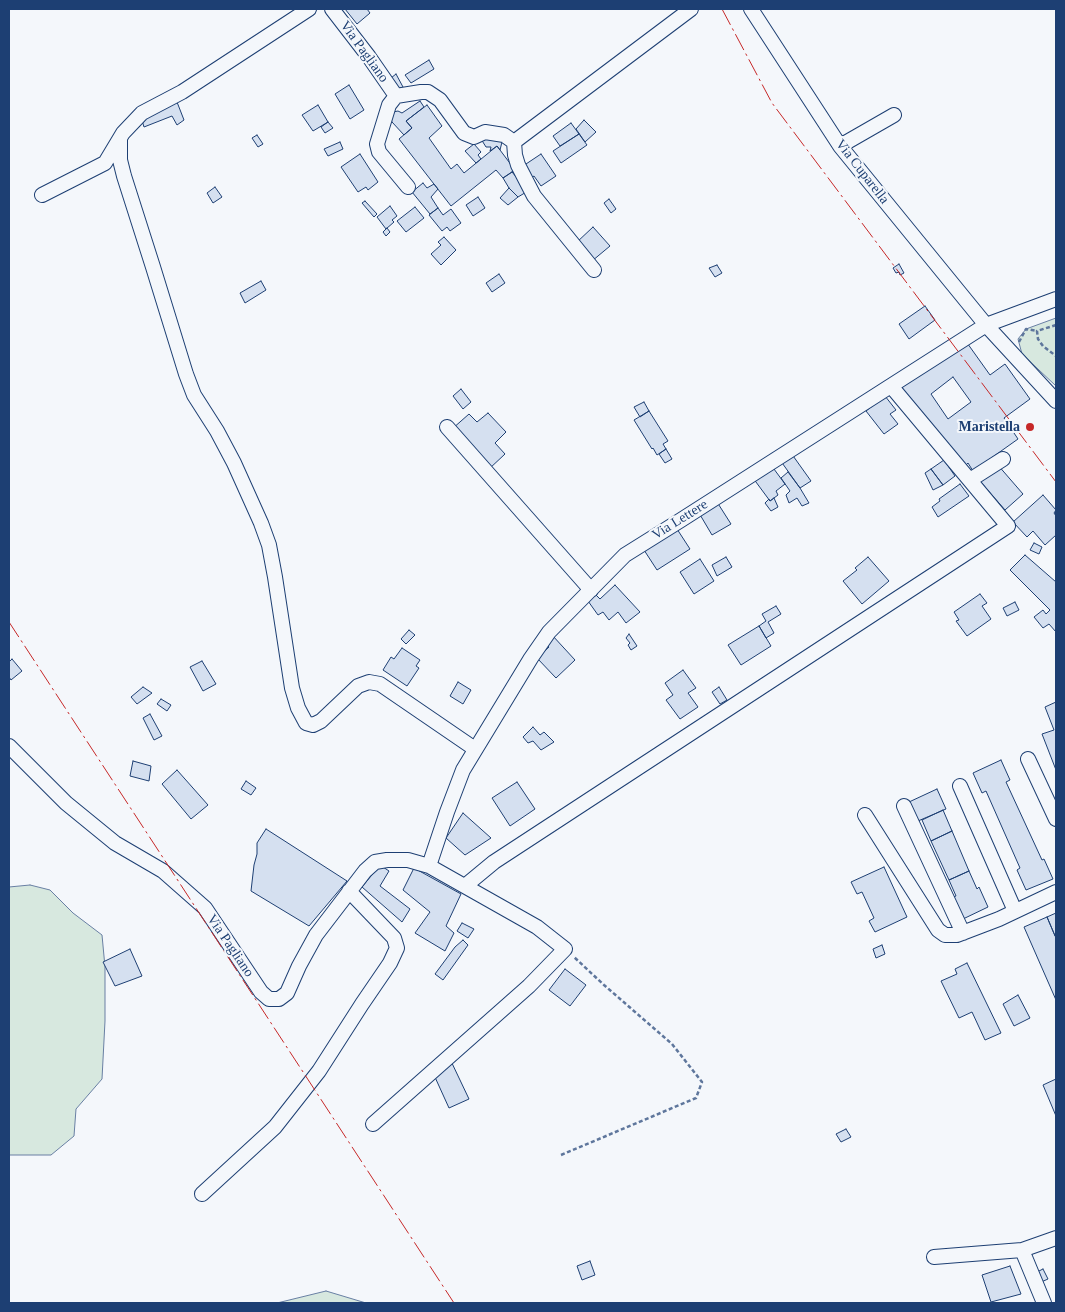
<!DOCTYPE html>
<style>
body{margin:0}
#map{position:relative;width:1065px;height:1312px;overflow:hidden;background:#f4f7fb;font-family:"Times New Roman",serif}
canvas{display:block}
.frame{position:absolute;inset:0;border:10px solid #1d3f73;pointer-events:none}
</style>
<div id="map">
<canvas width="1065" height="1312"></canvas>
<div class="frame"></div>
</div>
<script>
const ctx = document.querySelector('canvas').getContext('2d');
ctx.lineJoin = 'round';
function fill(path, color) { ctx.fillStyle = color; ctx.fill(path, 'evenodd'); }
const toPath = rows => new Path2D(rows.map(r => 'M' + r).join(''));
function stroke(path, color, width, dash) { ctx.strokeStyle = color; ctx.lineWidth = width; ctx.lineCap = dash ? 'butt' : 'round'; ctx.setLineDash(dash || []); ctx.stroke(path); }
function drawText(font, color, halo, rows, align = 'center') {
  ctx.font = font + ' "Times New Roman",serif'; ctx.lineWidth = 4; ctx.setLineDash([]); ctx.textBaseline = 'middle'; ctx.strokeStyle = halo; ctx.fillStyle = color; for (const [text, x, y, turn = 0] of rows) {
    ctx.save(); ctx.translate(x, y); ctx.rotate((+turn || 0) * Math.PI / 180); ctx.textAlign = isNaN(turn) ? turn : align; if (halo) ctx.strokeText(text, 0, 0); ctx.fillText(text, 0, 0); ctx.restore();
  }
}
const green = toPath([
 [1056,318,1056,386,1022,354,1018,339,1026,329,1056,318],
 [30,885,50,890,73,913,102,935,105,967,105,1021,102,1079,76,1109,74,1136,51,1155,9,1155,9,887,30,885],
 [326,1291,366,1303,277,1303,326,1291]
]);
fill(green, '#d7e8df');
stroke(green, '#687fa3', 1);
const building = toPath([
 [345,9,367,9,370,13,357,24,345,9],
 [429,60,434,69,411,83,405,75,429,60],
 [396,74,403,87,399,89,391,78,396,74],
 [349,85,364,110,350,119,335,94,349,85],
 [420,101,424,107,406,121,412,128,404,135,392,122,390,118,393,112,398,111,402,113,420,101],
 [177,102,184,120,177,125,172,116,144,127,141,117,177,102],
 [318,105,328,122,313,131,302,115,318,105],
 [427,105,442,126,429,138,451,169,457,164,464,173,497,146,515,170,503,178,496,170,451,206,399,139,412,128,406,121,427,105],
 [584,120,596,132,585,142,576,129,584,120],
 [328,122,333,128,325,133,321,127,328,122],
 [571,123,579,134,560,146,553,136,571,123],
 [579,134,587,145,561,163,553,151,579,134],
 [257,135,263,144,258,147,252,138,257,135],
 [503,138,500,150,497,146,490,151,491,147,486,147,481,139,503,138],
 [340,142,343,149,328,156,324,149,340,142],
 [474,144,481,152,478,155,481,159,476,163,465,151,474,144],
 [360,154,378,182,368,190,366,187,358,192,341,167,360,154],
 [541,154,556,176,541,186,534,176,531,178,523,166,541,154],
 [512,172,528,191,518,197,509,188,503,178,512,172],
 [423,183,427,188,434,184,438,189,431,197,438,208,430,214,412,192,423,183],
 [215,187,222,197,213,203,207,193,215,187],
 [509,188,518,197,508,205,500,198,509,188],
 [478,197,485,208,473,216,466,205,478,197],
 [609,199,616,209,611,213,604,203,609,199],
 [365,201,377,214,374,217,362,203,365,201],
 [390,206,397,216,392,220,394,222,386,229,377,217,390,206],
 [415,207,424,218,406,232,397,221,415,207],
 [438,208,443,215,451,209,461,223,450,231,447,227,442,231,429,215,438,208],
 [593,227,610,246,592,261,576,243,593,227],
 [387,228,390,232,386,236,383,232,387,228],
 [444,237,456,250,441,265,431,254,441,245,438,242,444,237],
 [899,264,904,273,900,275,899,272,896,273,893,268,899,264],
 [717,265,722,273,715,277,709,268,717,265],
 [499,274,505,283,492,292,486,283,499,274],
 [261,281,266,290,245,303,240,293,261,281],
 [925,306,935,320,909,339,899,324,925,306],
 [965,340,990,375,1005,364,1030,399,1004,418,1018,439,973,471,968,463,964,467,897,388,965,340],
 [953,377,971,402,948,419,931,394,953,377],
 [461,389,471,402,463,409,453,396,461,389],
 [885,396,896,410,890,414,898,424,884,434,866,411,885,396],
 [644,402,649,411,640,417,634,407,644,402],
 [649,411,668,441,663,444,666,449,657,455,653,448,652,449,634,420,649,411],
 [488,413,506,432,495,443,505,454,489,469,452,429,469,414,477,422,488,413],
 [666,449,672,459,665,463,659,454,666,449],
 [791,453,811,481,800,488,780,460,791,453],
 [944,460,955,476,943,485,931,469,944,460],
 [997,464,1023,494,1005,510,979,480,997,464],
 [771,465,785,484,776,491,778,495,770,501,753,478,771,465],
 [931,469,943,485,933,490,925,473,931,469],
 [788,472,800,488,809,503,802,506,797,498,789,503,786,495,790,491,781,478,788,472],
 [960,484,969,496,938,517,932,507,940,501,939,499,960,484],
 [1043,495,1056,510,1054,513,1056,516,1056,535,1045,545,1033,531,1027,537,1013,522,1043,495],
 [774,498,778,507,771,511,765,503,769,499,770,501,774,498],
 [717,502,731,524,712,535,699,513,717,502],
 [677,529,690,549,657,570,644,550,677,529],
 [1034,543,1042,547,1039,554,1030,550,1034,543],
 [1025,555,1056,582,1056,632,1049,624,1043,628,1034,617,1043,610,1046,614,1050,610,1010,570,1025,555],
 [726,557,732,567,717,576,712,565,726,557],
 [868,557,889,581,862,604,843,581,857,570,855,568,868,557],
 [700,559,714,581,694,594,680,572,700,559],
 [615,585,640,612,626,623,618,612,609,620,603,612,598,615,588,601,596,595,600,599,615,585],
 [980,594,987,603,982,606,991,619,967,636,956,621,959,620,954,612,980,594],
 [1015,602,1019,610,1007,616,1003,608,1015,602],
 [776,606,781,614,768,622,774,633,766,638,759,626,766,621,762,614,776,606],
 [759,626,771,646,741,665,728,645,759,626],
 [409,630,415,635,406,644,401,639,409,630],
 [629,634,637,646,631,650,628,645,630,643,626,638,629,634],
 [552,635,575,660,556,678,537,658,549,647,545,643,552,635],
 [402,648,420,660,416,666,419,668,407,686,383,670,391,657,394,659,402,648],
 [12,659,22,671,11,680,9,677,9,662,12,659],
 [202,661,216,684,203,691,190,667,202,661],
 [683,670,696,688,688,693,698,707,680,719,666,700,673,695,665,683,683,670],
 [458,682,471,690,463,704,450,696,458,682],
 [143,687,152,693,137,704,131,697,143,687],
 [719,687,727,700,720,704,712,692,719,687],
 [161,699,171,705,167,711,157,704,161,699],
 [1056,702,1056,770,1042,734,1054,730,1045,707,1056,702],
 [150,714,162,736,154,740,143,718,150,714],
 [533,727,540,735,544,732,554,742,541,750,533,741,528,743,523,737,533,727],
 [1001,760,1010,780,1006,782,1042,860,1044,859,1053,879,1026,890,1017,870,1020,868,986,791,982,793,973,773,1001,760],
 [133,761,151,766,149,781,130,776,133,761],
 [177,770,208,805,191,819,162,784,177,770],
 [246,781,256,788,251,795,241,789,246,781],
 [517,782,535,809,510,826,492,798,517,782],
 [937,789,946,809,918,821,909,802,937,789],
 [943,810,952,831,931,841,922,820,943,810],
 [463,813,491,838,465,855,446,838,463,813],
 [266,829,347,881,309,926,251,891,254,865,257,854,257,843,266,829],
 [952,831,969,871,949,880,931,841,952,831],
 [380,865,389,871,380,886,410,909,402,922,362,887,380,865],
 [884,867,907,917,875,932,869,921,874,918,862,892,857,894,851,882,884,867],
 [414,868,461,894,446,926,454,933,445,951,415,933,430,912,403,890,414,868],
 [969,871,977,889,979,887,988,907,963,919,953,897,956,896,949,880,969,871],
 [1056,913,1056,935,1055,936,1047,917,1056,913],
 [1047,917,1056,938,1056,1000,1024,927,1047,917],
 [462,923,474,929,468,938,457,931,462,923],
 [463,940,468,945,443,980,435,974,455,947,463,940],
 [882,945,885,954,876,958,873,949,882,945],
 [130,949,142,976,115,986,103,962,130,949],
 [967,963,1001,1033,985,1040,972,1012,959,1018,941,981,957,974,955,969,967,963],
 [565,969,586,985,570,1006,549,990,565,969],
 [1018,995,1030,1018,1014,1026,1003,1004,1018,995],
 [450,1059,469,1099,449,1108,434,1075,450,1059],
 [1056,1079,1056,1116,1043,1085,1056,1079],
 [846,1129,851,1137,841,1142,836,1134,846,1129],
 [590,1261,595,1275,582,1280,577,1266,590,1261],
 [1010,1266,1021,1294,991,1302,982,1275,1010,1266],
 [1043,1269,1048,1279,1039,1283,1035,1273,1043,1269]
]);
fill(building, '#d5e0f0');
stroke(building, '#1d3f73', 1);
const minor = toPath([
 [332,9,369,57,396,96],
 [751,9,840,146,986,325,1056,401],
 [120,139,120,160,124,176,153,267,186,374,194,395,217,431,234,463,261,523,269,545,275,577,292,688,298,708,306,723,313,725,321,721,358,686,369,682,380,684,475,749],
 [514,142,515,155,518,165,534,196,594,270],
 [840,146,894,115],
 [408,187,379,152,377,144,389,105,396,96,421,92,428,92,440,100,464,133,474,137,485,132,504,135,514,142,691,9],
 [42,195,105,163,123,133,142,113,182,92,309,9],
 [447,427,591,590],
 [970,480,1003,459],
 [9,746,66,803,115,843,163,871,205,908,261,992,269,999,279,999,287,993,299,966,316,935,365,871,375,862,387,860,408,860,429,866,537,927,565,949,529,986,373,1124],
 [1028,759,1056,819],
 [960,786,1015,911],
 [904,806,963,933],
 [865,815,938,930,945,935,957,935,999,919,1056,892],
 [429,866,447,812,463,770,531,658,549,632,625,555,681,520,986,325,1056,299],
 [465,886,494,862,1008,526,891,386],
 [202,1194,275,1127,319,1071,362,1004,390,963,397,948,394,938,349,891],
 [1022,1250,1044,1303],
 [934,1257,1022,1250,1056,1238]
]);
stroke(minor, '#1d3f73', 16);
stroke(toPath([
 [1056,325,1037,331,1038,339,1043,346,1056,356],
 [1019,342,1026,329,1037,331],
 [561,1155,696,1098,702,1082,672,1044,604,985,574,957]
]), '#5e769c', 2.5, [4, 2.5]);
stroke(minor, '#f4f7fb', 14);
stroke(toPath([
 [722,9,772,103,1056,482],
 [9,622,454,1303]
]), '#c62828', 1, [18, 4, 2.5, 4]);
for (const [x, y, r, color] of [
 [1030,427,5,"#c62828"]
]) { const dot = new Path2D(); dot.arc(x, y, r, 0, 2 * Math.PI); ctx.fillStyle = color; ctx.fill(dot); stroke(dot, '#f4f7fb', 2); }
drawText('14px', '#1d3f73', '#f4f7fb', [
 ["Via Pagliano",364,52,54],
 ["Via Cuparella",862,172,52],
 ["Via Lettere",680,520,-32],
 ["Via Pagliano",230,946,56]
]);
drawText('bold 14px', '#1d3f73', '#f4f7fb', [
 ["Maristella",1020,427]
], 'right');
</script>
